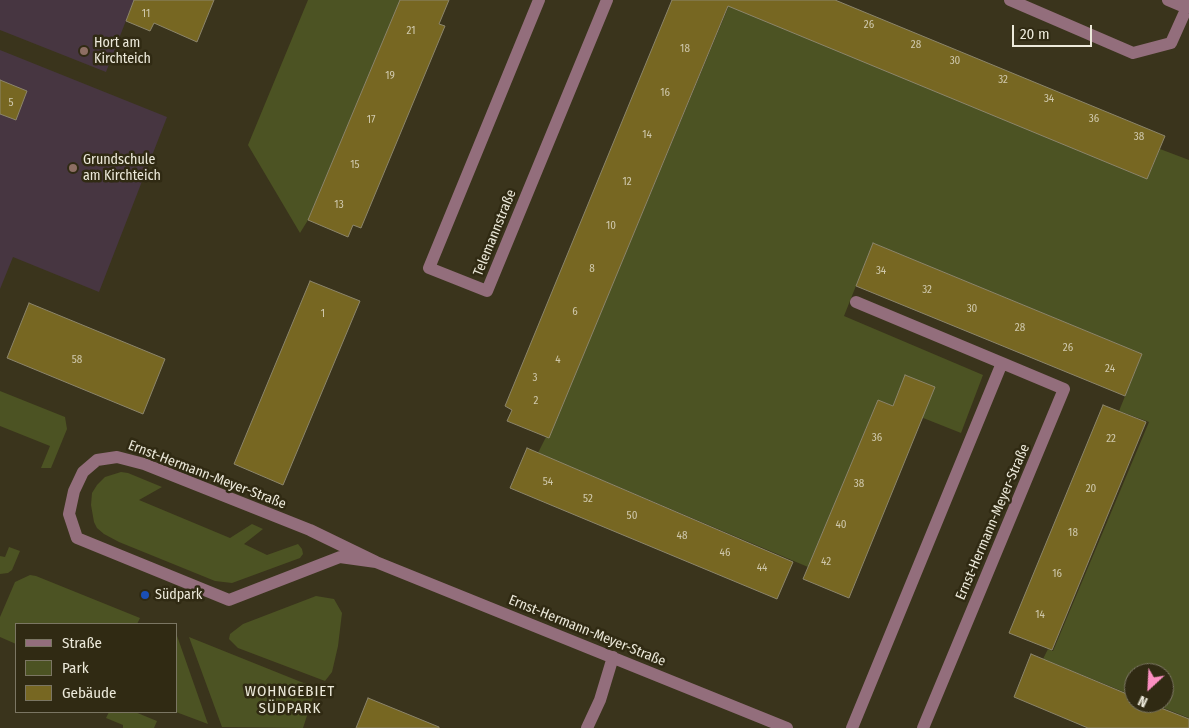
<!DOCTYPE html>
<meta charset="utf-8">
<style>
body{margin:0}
#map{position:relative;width:1189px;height:728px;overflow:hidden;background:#3a341c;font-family:"Fira Sans Condensed",sans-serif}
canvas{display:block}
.legend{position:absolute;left:15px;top:623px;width:162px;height:90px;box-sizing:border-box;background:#302a13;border:1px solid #7b7663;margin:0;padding:6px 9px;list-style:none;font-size:15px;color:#ece9da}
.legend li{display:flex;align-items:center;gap:10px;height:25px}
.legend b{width:25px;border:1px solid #7b7663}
.north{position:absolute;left:1124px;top:663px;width:50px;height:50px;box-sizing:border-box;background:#302a13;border:1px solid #7b7663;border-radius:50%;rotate:205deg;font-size:14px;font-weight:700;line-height:20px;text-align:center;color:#ece9da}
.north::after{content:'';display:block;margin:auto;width:18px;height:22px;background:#fc8fc2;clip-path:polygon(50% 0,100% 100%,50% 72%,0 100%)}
.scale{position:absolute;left:1012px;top:25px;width:80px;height:22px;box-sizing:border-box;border:2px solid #ece9da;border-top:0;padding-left:6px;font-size:15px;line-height:18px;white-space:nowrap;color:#ece9da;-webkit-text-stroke:4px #302a13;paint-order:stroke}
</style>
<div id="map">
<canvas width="1189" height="728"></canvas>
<ul class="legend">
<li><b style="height:6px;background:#936e7c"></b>Straße</li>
<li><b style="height:14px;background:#4c5323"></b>Park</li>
<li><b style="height:14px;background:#776722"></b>Gebäude</li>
</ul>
<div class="north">N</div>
<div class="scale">20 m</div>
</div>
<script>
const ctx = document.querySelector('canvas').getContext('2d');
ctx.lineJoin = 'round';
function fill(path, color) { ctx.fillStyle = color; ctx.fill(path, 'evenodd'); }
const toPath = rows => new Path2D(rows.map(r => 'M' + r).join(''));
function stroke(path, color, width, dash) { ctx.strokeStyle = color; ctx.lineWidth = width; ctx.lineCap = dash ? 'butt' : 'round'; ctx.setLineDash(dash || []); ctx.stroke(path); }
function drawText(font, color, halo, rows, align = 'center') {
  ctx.font = font + ' "Fira Sans Condensed",sans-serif'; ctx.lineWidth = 5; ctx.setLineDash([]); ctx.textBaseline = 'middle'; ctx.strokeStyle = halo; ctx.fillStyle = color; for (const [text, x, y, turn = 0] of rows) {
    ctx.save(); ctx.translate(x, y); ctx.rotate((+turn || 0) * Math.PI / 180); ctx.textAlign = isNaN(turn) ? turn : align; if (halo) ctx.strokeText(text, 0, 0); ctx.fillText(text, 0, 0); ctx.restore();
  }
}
fill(toPath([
 [0,0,134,0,106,72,0,30],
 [0,50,167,117,99,292,13,257,0,289]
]), '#473641');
fill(toPath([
 [308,0,400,0,308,220,300,233,248,145],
 [730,3,1147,179,1160,149,1189,160,1189,718,1151,703,1164,703,1164,673,1134,673,1134,696,1043,659,1048,649,1053,651,1149,422,1119,411,1142,354,914,260,873,243,844,316,983,375,961,433,878,400,808,567,538,453,546,437,549,437],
 [0,391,65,417,67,429,51,468,41,468,50,446,0,426],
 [121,472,128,473,162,487,139,500,230,538,252,524,263,529,244,544,267,555,298,544,302,549,303,554,300,558,232,583,215,581,119,542,104,534,97,528,94,522,91,505,92,493,97,485,105,477],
 [9,547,20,551,12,570,8,573,0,574,0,556,5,557],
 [30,575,36,576,140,618,137,624,16,624,16,644,0,637,0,617,15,582],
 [316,596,334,599,342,613,338,646,332,672,325,681,238,648,229,639,230,634,243,624],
 [176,633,208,724,176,712],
 [189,637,316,688,303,728,222,727],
 [109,712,135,712,157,721,154,728,123,728,123,725,106,718]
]), '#4c5323');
const building = toPath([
 [134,0,214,0,197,42,154,23,150,31,126,21,134,0],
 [400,0,449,0,439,24,445,26,361,228,353,225,348,237,308,220,400,0],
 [672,0,835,0,1165,136,1147,179,728,6,549,438,507,421,512,410,505,406,672,0],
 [0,80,27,91,16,120,0,114,0,80],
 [873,243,1142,354,1125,396,856,286,873,243],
 [310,281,360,301,283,485,234,464,310,281],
 [29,303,165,359,143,414,7,358,29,303],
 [905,375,935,387,849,598,803,579,878,400,893,406,905,375],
 [1103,405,1146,422,1052,650,1009,633,1103,405],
 [527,448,793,562,777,599,510,488,527,448],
 [1031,654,1134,697,1134,703,1148,703,1189,719,1189,728,1088,728,1014,697,1031,654],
 [368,698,439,727,439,728,356,728,368,698]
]);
fill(building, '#776722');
stroke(building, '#8c856b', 1);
stroke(toPath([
 [539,0,429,268,487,291,607,0],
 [1010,0,1133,53,1171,43,1189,3],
 [1168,0,1187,8],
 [856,302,1002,363],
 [376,562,340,557,229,600,77,538,69,514,74,491,83,472,97,460,117,457,144,464,310,530,376,562,787,728],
 [587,728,600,700,613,657],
 [852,728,1002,363,1064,389,923,728]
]), '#936e7c', 12);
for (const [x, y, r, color] of [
 [84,51,5,"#8d6e63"],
 [73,168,5,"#8d6e63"],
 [145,595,5,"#1a4fb4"]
]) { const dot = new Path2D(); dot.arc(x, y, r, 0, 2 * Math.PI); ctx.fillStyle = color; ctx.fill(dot); stroke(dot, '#302a13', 2); }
drawText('11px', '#cfc8ac', null, [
 ["11",146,14],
 ["26",869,25],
 ["21",411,31],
 ["28",916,45],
 ["18",685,49],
 ["30",955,61],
 ["19",390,76],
 ["32",1003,80],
 ["16",665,93],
 ["34",1049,99],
 ["5",11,103],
 ["36",1094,119],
 ["17",371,120],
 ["14",647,135],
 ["38",1139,137],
 ["15",355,165],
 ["12",627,182],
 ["13",339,205],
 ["10",611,226],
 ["8",592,269],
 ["34",881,271],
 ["32",927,290],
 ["30",972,309],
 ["6",575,312],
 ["1",323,314],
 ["28",1020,328],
 ["26",1068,348],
 ["58",77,360],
 ["4",558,360],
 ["24",1110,369],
 ["3",535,378],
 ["2",536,401],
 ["36",877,438],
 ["22",1111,439],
 ["54",548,482],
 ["38",859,484],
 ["20",1091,489],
 ["52",588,499],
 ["50",632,516],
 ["40",841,525],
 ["18",1073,533],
 ["48",682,536],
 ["46",725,553],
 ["42",826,562],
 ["44",762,568],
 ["16",1057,574],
 ["14",1040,615]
]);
drawText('14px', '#ece9da', '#302a13', [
 ["Hort am",94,43],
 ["Kirchteich",94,59],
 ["Grundschule",83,160],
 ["am Kirchteich",83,176],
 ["Südpark",155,595]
], 'left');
drawText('14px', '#ece9da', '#302a13', [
 ["Telemannstraße",495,233,-68],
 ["Ernst-Hermann-Meyer-Straße",207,475,21],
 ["Ernst-Hermann-Meyer-Straße",993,522,-67],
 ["Ernst-Hermann-Meyer-Straße",587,631,22]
]);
ctx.letterSpacing = '1px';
drawText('15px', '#ece9da', '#302a13', [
 ["WOHNGEBIET",290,692],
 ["SÜDPARK",290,709]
]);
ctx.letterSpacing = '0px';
</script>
